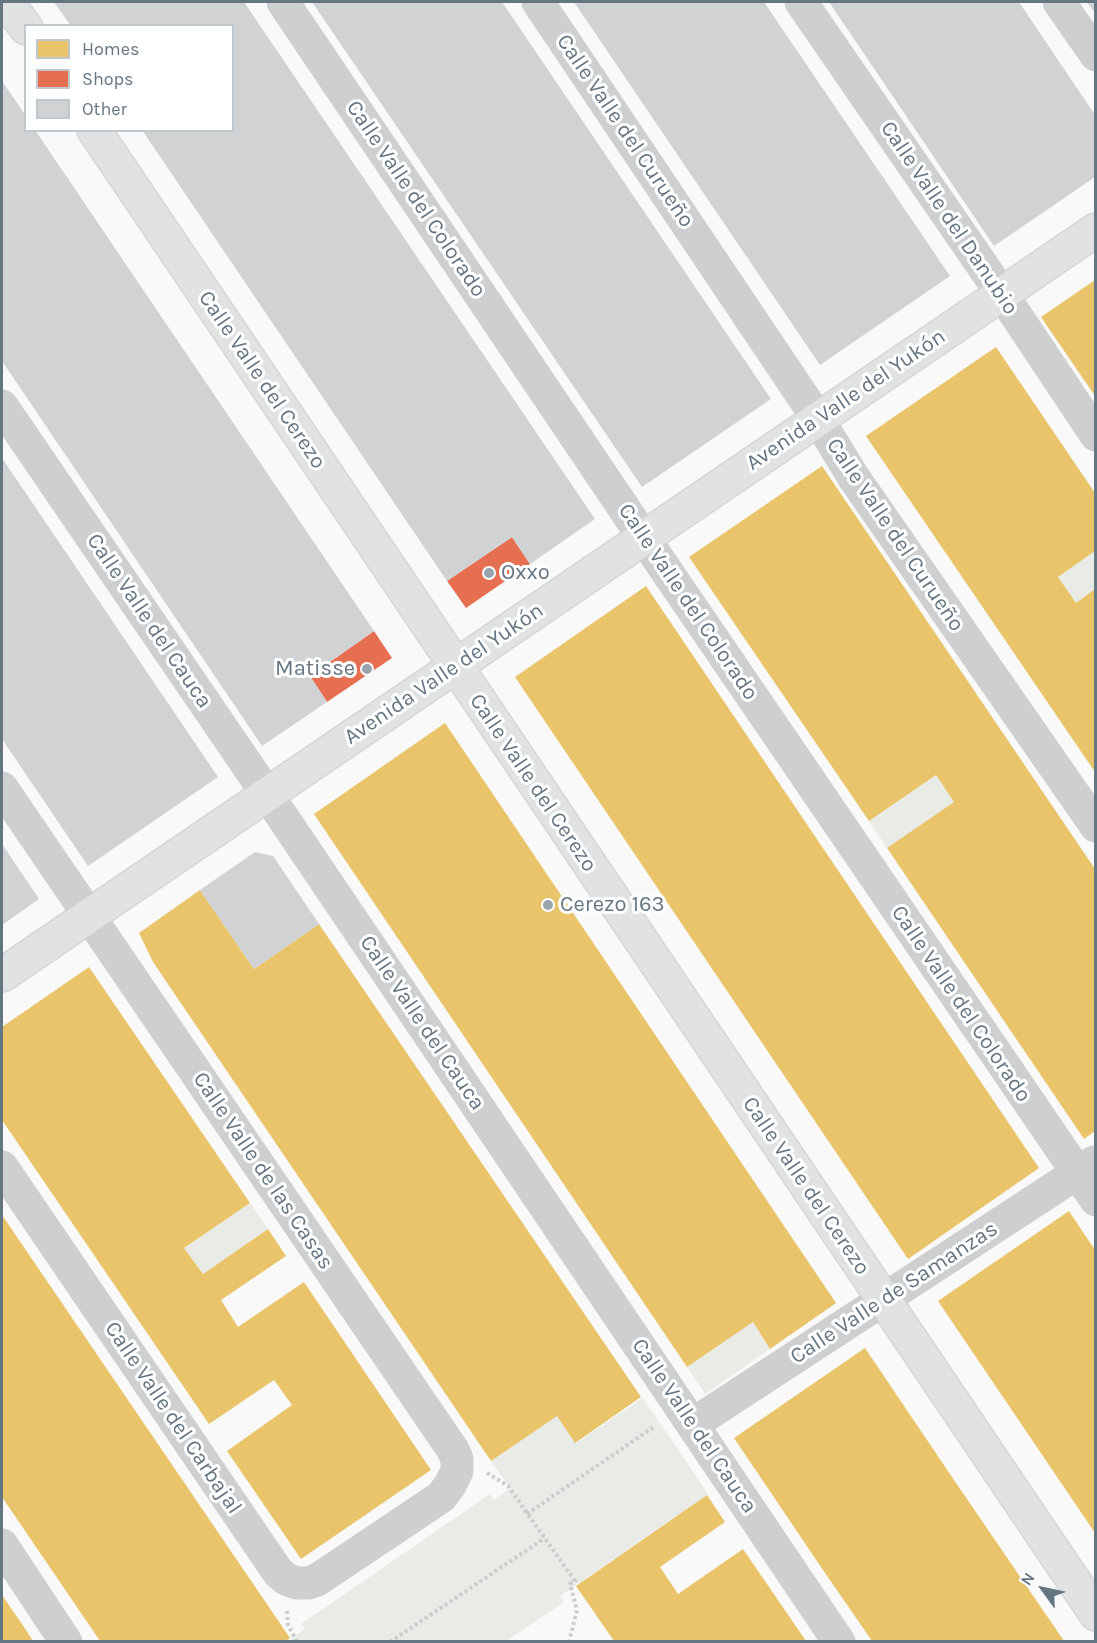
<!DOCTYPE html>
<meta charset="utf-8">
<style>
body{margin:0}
#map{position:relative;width:1097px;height:1643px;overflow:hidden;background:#f9f9f9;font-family:Karla,sans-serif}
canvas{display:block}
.frame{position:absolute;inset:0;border:3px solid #657683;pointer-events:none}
.legend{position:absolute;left:24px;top:24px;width:210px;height:108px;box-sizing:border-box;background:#fff;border:2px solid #c1c8cd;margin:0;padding:8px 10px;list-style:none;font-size:18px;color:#657683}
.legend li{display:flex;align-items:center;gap:12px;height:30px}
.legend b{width:30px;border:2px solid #c1c8cd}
.north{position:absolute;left:1013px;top:1559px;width:60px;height:60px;-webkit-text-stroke:4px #fff;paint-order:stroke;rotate:303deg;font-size:16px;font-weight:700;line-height:24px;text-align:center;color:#657683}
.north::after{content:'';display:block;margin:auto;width:21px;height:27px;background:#657683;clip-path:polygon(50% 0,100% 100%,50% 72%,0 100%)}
</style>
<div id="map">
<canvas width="1097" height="1643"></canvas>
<div class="frame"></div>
<ul class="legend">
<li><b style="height:16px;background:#e9c46a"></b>Homes</li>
<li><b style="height:16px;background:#e76f51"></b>Shops</li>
<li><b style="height:16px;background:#d0d2d3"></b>Other</li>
</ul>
<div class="north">N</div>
</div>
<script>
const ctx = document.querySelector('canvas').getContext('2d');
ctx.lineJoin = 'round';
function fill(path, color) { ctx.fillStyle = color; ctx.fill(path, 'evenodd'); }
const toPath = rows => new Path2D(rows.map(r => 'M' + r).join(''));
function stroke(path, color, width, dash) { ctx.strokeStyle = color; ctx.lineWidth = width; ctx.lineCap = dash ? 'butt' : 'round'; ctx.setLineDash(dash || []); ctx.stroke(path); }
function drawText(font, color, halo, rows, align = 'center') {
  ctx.font = font + ' Karla,sans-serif'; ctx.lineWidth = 6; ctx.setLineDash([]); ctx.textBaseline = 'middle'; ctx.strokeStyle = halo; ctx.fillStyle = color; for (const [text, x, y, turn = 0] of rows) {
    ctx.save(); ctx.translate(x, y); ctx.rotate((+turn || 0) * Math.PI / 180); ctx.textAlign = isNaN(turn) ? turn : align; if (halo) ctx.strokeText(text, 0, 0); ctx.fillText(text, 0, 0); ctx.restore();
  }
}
fill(toPath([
 [1095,551,1095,589,1076,603,1058,577],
 [936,775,954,802,887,848,869,821],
 [250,1203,268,1229,203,1274,184,1248],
 [753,1322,770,1349,705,1394,687,1367],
 [643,1398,708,1494,560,1596,564,1602,506,1641,287,1642,305,1629,301,1624,490,1494,494,1500,510,1488,491,1461,557,1416,576,1443]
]), '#e8ebe6');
fill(toPath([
 [1095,280,1095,396,1041,317],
 [996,347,1095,493,1095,551,1058,577,1076,603,1095,589,1095,772,866,436],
 [822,466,1095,869,1095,1131,1084,1139,887,848,954,802,936,775,869,821,689,557],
 [646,586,1039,1168,908,1259,515,677],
 [445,723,836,1303,770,1349,753,1322,687,1367,314,814],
 [200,890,254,969,319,924,641,1397,575,1443,557,1416,491,1461,153,962,139,933],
 [89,967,250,1203,184,1248,203,1274,268,1229,286,1256,221,1300,238,1327,304,1282,431,1470,301,1559,227,1451,292,1405,274,1380,209,1424,2,1120,2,1027],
 [1069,1211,1095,1250,1095,1533,938,1301],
 [2,1215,290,1638,286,1641,100,1641,2,1497],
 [865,1348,954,1480,1064,1641,872,1641,823,1570,734,1438],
 [707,1495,725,1522,660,1567,678,1594,743,1549,806,1641,614,1641,576,1586],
 [2,1595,24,1627,33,1641,2,1641]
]), '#e9c46a');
fill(toPath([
 [512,537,530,564,466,608,447,581],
 [374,631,392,658,327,702,310,676]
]), '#e76f51');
fill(toPath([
 [54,2,244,2,595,519,530,564,512,537,447,581,142,130,232,130,232,26,71,26],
 [312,2,502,2,771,399,642,487],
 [574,2,764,2,950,276,820,365],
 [829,2,1019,2,1095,115,1095,177,994,246],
 [1087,2,1095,2,1095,13],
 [2,81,26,116,26,130,35,130,374,631,310,676,327,702,262,746,2,361],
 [2,458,218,777,88,866,2,739],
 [2,844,39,899,2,925],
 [255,852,273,856,319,924,254,969,200,890]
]), '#d0d2d3');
const secondary = toPath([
 [7,2,26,28],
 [94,130,1096,1614],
 [2,975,1096,230]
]);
stroke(secondary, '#d5d6d7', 36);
stroke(toPath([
 [487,1473,508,1486,575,1581,570,1584,577,1610,569,1642],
 [527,1514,655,1426],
 [287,1611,288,1625,297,1642],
 [390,1642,545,1538]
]), '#cbcccd', 4, [3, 3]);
stroke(toPath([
 [283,2,644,538,1096,1200],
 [538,2,818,419,854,478,1096,826],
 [801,2,1002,294,1096,435],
 [1059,2,1096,55],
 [2,406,267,794,839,1642],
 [2,788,453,1450,457,1459,457,1471,450,1485,441,1497,317,1580,308,1583,297,1583,286,1579,278,1572,2,1167],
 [693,1424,1094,1162],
 [2,1545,66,1642]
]), '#cecfd0', 33);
stroke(secondary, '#e1e2e2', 33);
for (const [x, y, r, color] of [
 [489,573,6,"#99a4ac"],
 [367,669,6,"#99a4ac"],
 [548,905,6,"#99a4ac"]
]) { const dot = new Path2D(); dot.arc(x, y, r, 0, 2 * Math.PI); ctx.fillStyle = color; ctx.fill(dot); stroke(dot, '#fff', 2); }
drawText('22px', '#657683', '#fff', [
 ["Calle Valle del Curueño",625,131,56],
 ["Calle Valle del Colorado",416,199,56],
 ["Calle Valle del Danubio",949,218,56],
 ["Calle Valle del Cerezo",262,380,56],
 ["Avenida Valle del Yukón",846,400,-34],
 ["Calle Valle del Curueño",895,535,56],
 ["Calle Valle del Colorado",688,602,56],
 ["Calle Valle del Cauca",149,621,56],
 ["Avenida Valle del Yukón",444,674,-34],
 ["Calle Valle del Cerezo",533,783,56],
 ["Calle Valle del Colorado",961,1004,56],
 ["Calle Valle del Cauca",422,1023,56],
 ["Calle Valle de las Casas",263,1171,56],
 ["Calle Valle del Cerezo",806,1186,56],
 ["Calle Valle de Samanzas",894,1293,-33],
 ["Calle Valle del Carbajal",173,1418,56],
 ["Calle Valle del Cauca",694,1426,56]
]);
drawText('22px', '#657683', '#fff', [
 ["Oxxo",501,573],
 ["Matisse",355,669,"right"],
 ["Cerezo 163",560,905]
], 'left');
</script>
